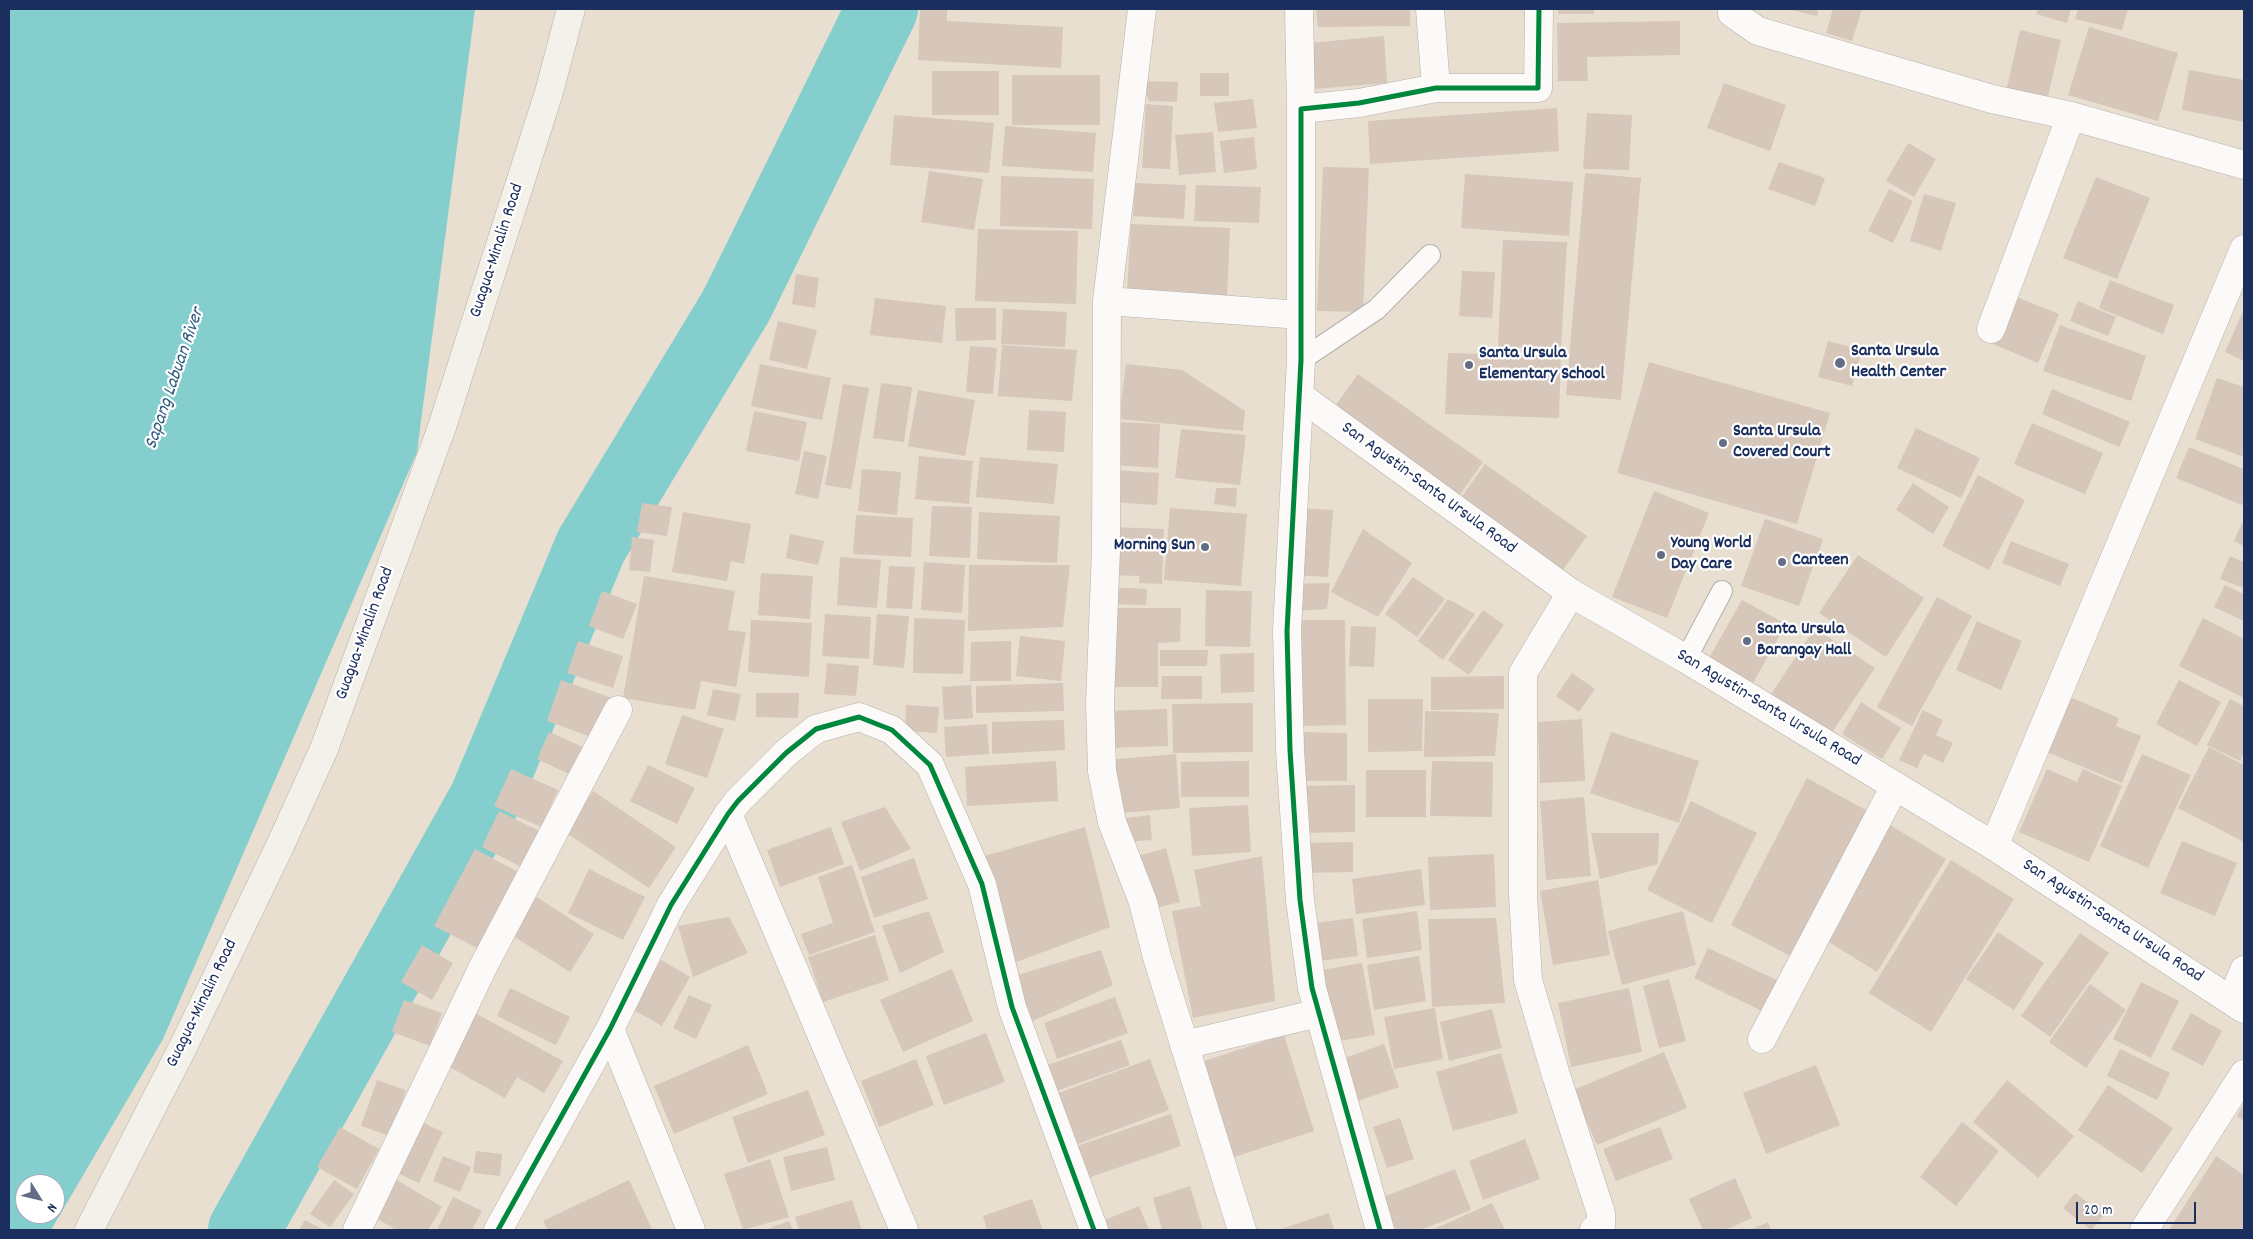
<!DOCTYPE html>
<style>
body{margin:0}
#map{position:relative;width:2253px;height:1239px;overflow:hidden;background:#e8dfd0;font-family:Dekko,sans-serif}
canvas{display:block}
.frame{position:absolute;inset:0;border:10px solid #1b2f5e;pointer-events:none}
.north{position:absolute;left:15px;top:1174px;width:50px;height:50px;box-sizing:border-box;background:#fff;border:1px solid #a4acbf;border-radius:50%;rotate:126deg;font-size:14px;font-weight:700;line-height:20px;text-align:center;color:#1b2f5e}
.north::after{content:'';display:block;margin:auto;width:18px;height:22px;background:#636d86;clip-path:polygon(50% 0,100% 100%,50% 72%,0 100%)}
.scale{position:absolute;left:2076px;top:1202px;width:120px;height:22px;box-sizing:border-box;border:2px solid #1b2f5e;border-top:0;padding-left:6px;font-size:15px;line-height:18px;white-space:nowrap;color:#1b2f5e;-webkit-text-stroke:4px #fff;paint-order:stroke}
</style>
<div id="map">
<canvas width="2253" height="1239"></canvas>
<div class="frame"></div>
<div class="north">N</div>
<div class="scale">20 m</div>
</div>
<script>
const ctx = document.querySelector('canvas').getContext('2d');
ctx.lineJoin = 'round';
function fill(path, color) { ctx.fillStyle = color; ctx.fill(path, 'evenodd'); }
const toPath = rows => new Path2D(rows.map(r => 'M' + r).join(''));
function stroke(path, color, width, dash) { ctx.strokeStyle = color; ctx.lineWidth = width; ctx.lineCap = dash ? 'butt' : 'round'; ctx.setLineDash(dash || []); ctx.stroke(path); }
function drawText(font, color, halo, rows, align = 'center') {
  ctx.font = font + ' Dekko,sans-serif'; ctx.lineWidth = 4.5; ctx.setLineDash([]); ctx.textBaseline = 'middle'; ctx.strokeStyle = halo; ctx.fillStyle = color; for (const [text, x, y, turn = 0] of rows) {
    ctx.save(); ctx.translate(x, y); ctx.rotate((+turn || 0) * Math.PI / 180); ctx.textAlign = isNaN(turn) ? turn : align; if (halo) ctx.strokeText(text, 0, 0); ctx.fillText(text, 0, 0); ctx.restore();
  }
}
fill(toPath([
 [9,9,475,9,417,452,163,1039,51,1230,9,1230],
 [25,1184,55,1184,55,1214,25,1214]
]), '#84cecd');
stroke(toPath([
 [244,1230,485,799,591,546,736,306,882,9]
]), '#84cecd', 72);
fill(toPath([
 [920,9,947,9,947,21,1063,27,1061,68,918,60],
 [1316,9,1410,9,1410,26,1318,27],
 [1558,9,1594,9,1594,14,1558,14],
 [1787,9,1818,9,1817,16],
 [1833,9,1862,9,1852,41,1826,33],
 [2038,9,2071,9,2067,23,2036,14],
 [2078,9,2128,9,2122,30,2075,19],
 [1680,21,1680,55,1587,57,1588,81,1558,81,1557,23],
 [2089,27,2178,53,2158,121,2068,95],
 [2020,30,2061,40,2047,101,2006,92],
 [1384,36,1387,83,1313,89,1310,43],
 [2189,70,2244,80,2244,122,2182,110],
 [932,71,999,71,999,115,932,115],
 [1200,73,1229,73,1229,96,1200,96],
 [1012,75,1100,75,1100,125,1012,125],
 [1141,81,1178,82,1177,102,1149,101],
 [1724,83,1786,105,1770,151,1707,128],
 [1253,99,1257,128,1218,132,1214,103],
 [1146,104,1173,106,1170,169,1142,168],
 [1557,108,1559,151,1370,164,1368,121],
 [1587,113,1632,115,1629,170,1583,169],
 [894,115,994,123,989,173,890,165],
 [1005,126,1096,133,1093,172,1002,166],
 [1213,132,1216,172,1179,175,1175,135],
 [1254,137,1257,169,1224,173,1220,141],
 [1908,143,1936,159,1914,197,1886,181],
 [1779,162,1825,178,1815,206,1768,189],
 [1323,167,1369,168,1363,312,1317,311],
 [929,171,983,179,974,230,921,222],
 [1585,173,1641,178,1621,400,1566,395],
 [1465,174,1573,182,1569,236,1461,228],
 [1001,176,1094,179,1092,229,1000,226],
 [2096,177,2150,198,2117,279,2063,258],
 [1135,183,1186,185,1184,219,1133,216],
 [1196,185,1261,187,1259,223,1194,221],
 [1889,189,1913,201,1893,243,1868,231],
 [1924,194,1956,203,1941,251,1910,241],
 [1131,224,1230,228,1227,296,1127,291],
 [978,229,1078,231,1076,304,975,301],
 [1503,240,1567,242,1561,349,1498,347],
 [1462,271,1495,272,1492,318,1459,316],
 [796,274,819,278,815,308,792,304],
 [2110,280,2174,305,2163,334,2099,308],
 [2014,296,2059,314,2038,363,1993,344],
 [875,298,946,306,942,343,870,335],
 [2078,301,2116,317,2108,336,2070,321],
 [955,308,996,308,996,340,956,341],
 [1003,309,1067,312,1065,347,1001,344],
 [2244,309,2244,361,2225,352],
 [778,321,817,330,807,369,769,360],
 [2060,325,2146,356,2131,401,2043,371],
 [1828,341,1862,350,1852,386,1818,377],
 [1002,345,1077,350,1072,401,998,396],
 [970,346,997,348,993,394,966,392],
 [1448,353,1561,356,1559,418,1445,414],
 [1649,362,1830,413,1797,524,1617,473],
 [760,364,831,378,822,420,751,406],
 [1126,364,1182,370,1245,411,1243,431,1119,419],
 [1358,374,1483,462,1456,500,1331,412],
 [2217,378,2244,387,2244,457,2195,439],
 [881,383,912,387,904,442,873,438],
 [843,384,869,388,851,489,825,485],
 [2052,389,2130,422,2119,447,2042,414],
 [918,390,975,400,965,456,908,446],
 [1029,410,1066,412,1064,452,1027,450],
 [754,411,807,422,799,461,746,451],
 [1118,422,1160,424,1158,468,1115,465],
 [2032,423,2103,453,2085,494,2014,464],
 [1916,428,1980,458,1961,498,1897,468],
 [1181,429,1246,435,1240,485,1175,478],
 [2189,447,2244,469,2244,499,2242,505,2176,478],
 [804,451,827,456,818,499,795,494],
 [919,456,973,461,969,504,915,499],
 [980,457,1058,464,1054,504,976,497],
 [1485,464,1587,536,1560,574,1458,502],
 [862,469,901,472,897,515,858,511],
 [1114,470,1159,473,1157,505,1112,502],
 [1978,475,2025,500,1989,570,1942,546],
 [1913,483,1949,507,1933,534,1896,510],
 [1216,488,1237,488,1236,507,1214,504],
 [1654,491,1709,513,1667,618,1612,597],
 [642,503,672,507,667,536,637,532],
 [932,506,972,507,970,558,929,556],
 [1170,508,1247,514,1241,586,1164,580],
 [1297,508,1333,510,1328,577,1293,575],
 [683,512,751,524,744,564,731,561,727,581,672,572],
 [979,512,1060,516,1057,563,977,559],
 [856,515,913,518,911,557,853,554],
 [1765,519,1823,539,1799,606,1741,586],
 [2242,523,2244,524,2244,546,2234,541],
 [1111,527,1164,529,1162,584,1139,583,1139,576,1109,575],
 [1363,529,1412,563,1378,617,1331,592],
 [790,534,824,541,818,565,786,558],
 [632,537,654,540,650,572,629,570],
 [2011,541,2069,564,2060,586,2002,563],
 [1858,555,1924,598,1886,657,1819,613],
 [2230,556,2244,562,2244,588,2220,579],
 [840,557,881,560,877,608,837,605],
 [924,562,965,565,962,613,921,610],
 [969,565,1070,565,1063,627,968,631],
 [889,566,915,567,912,609,886,608],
 [761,573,813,576,810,619,758,615],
 [644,576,735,591,728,630,746,632,736,687,701,681,695,710,623,698],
 [1413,577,1445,599,1417,637,1385,614],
 [1330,583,1327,609,1291,611,1292,584],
 [2225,585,2244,594,2244,621,2214,607],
 [1108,587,1147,589,1146,605,1108,604],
 [1206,590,1252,591,1250,647,1205,646],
 [602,591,637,604,623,639,589,626],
 [1937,597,1972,616,1912,726,1877,707],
 [1448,599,1475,614,1443,660,1418,641],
 [1742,600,1786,624,1753,683,1709,658],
 [1106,608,1181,608,1180,642,1158,643,1158,687,1106,687],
 [1483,610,1504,625,1469,675,1448,660],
 [825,614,871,617,869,659,822,656],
 [877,614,909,616,904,668,873,665],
 [914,618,965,620,963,674,913,673],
 [2203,618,2244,639,2244,698,2179,666],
 [751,620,812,623,809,677,748,672],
 [1297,620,1345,620,1346,725,1298,726],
 [1977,621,2022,641,2001,690,1956,670],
 [1351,626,1376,627,1374,667,1349,666],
 [1815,628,1875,668,1829,737,1769,697],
 [1020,636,1065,641,1061,681,1016,676],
 [578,641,623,656,613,688,567,673],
 [1011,641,1011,681,970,681,971,642],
 [1160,650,1208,650,1207,666,1160,666],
 [1254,653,1254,692,1221,693,1220,654],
 [827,663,859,666,856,696,824,694],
 [1572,673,1595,689,1579,712,1556,696],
 [1162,676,1202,676,1202,699,1161,699],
 [1504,676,1504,709,1431,710,1431,677],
 [561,680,612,698,597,739,547,721],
 [2179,680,2221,702,2197,746,2156,724],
 [1063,683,1064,711,976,713,976,686],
 [971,685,973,718,944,720,942,687],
 [713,689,741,694,735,721,707,715],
 [756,693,799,693,798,718,756,717],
 [2070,697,2119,718,2116,726,2141,736,2122,783,2047,752],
 [1368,699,1423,699,1422,751,1368,752],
 [2230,699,2244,706,2244,752,2240,761,2207,745],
 [1861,702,1901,728,1882,759,1842,734],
 [1253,703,1253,752,1173,753,1172,704],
 [906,705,939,707,937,733,905,731],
 [1167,709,1168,746,1105,748,1104,711],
 [1923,710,1943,720,1936,735,1953,743,1943,763,1924,754,1917,768,1899,760],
 [1425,711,1499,713,1495,756,1424,757],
 [682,715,724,729,707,778,665,764],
 [1582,719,1585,781,1540,783,1538,722],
 [1064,720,1065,750,992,754,992,722],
 [987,724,989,754,946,757,944,727],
 [549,732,587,749,575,777,537,759],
 [1296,732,1347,733,1347,781,1296,781],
 [1611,732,1699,761,1679,823,1590,793],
 [2209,747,2244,765,2244,842,2178,808],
 [1176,754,1180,808,1111,814,1107,760],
 [2142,754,2191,775,2148,868,2100,846],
 [1056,761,1058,801,967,806,965,767],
 [1249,761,1249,797,1181,797,1181,762],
 [1432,761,1493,762,1492,817,1430,816],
 [648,765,695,788,677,824,630,801],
 [511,769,558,790,541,827,494,806],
 [2047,769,2077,782,2083,769,2122,786,2089,862,2019,832],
 [1366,770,1426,770,1426,817,1366,817],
 [1807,778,1873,814,1796,959,1731,925],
 [1355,785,1355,832,1297,833,1297,786],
 [593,791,676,847,649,888,565,832],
 [1584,797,1591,876,1546,880,1540,801],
 [1691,801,1757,833,1712,923,1647,890],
 [1248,805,1251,852,1192,856,1189,808],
 [885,807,911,849,860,871,841,822],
 [499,811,541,832,523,868,482,847],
 [1150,815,1152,840,1121,842,1119,819],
 [1890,825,1946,859,1877,972,1821,937],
 [831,827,844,864,780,887,767,850],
 [1085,827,1110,927,1011,964,978,858],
 [1591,833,1659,833,1658,864,1600,879],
 [2182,841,2237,863,2215,916,2160,893],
 [1353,842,1353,872,1303,873,1302,843],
 [1166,848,1180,902,1152,909,1138,856],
 [475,849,524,875,483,951,434,926],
 [1494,854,1496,907,1430,910,1428,857],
 [1262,856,1275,1001,1193,1018,1172,911,1201,906,1194,870],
 [914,858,928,899,874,918,861,877],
 [1951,860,2014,899,1931,1032,1869,993],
 [852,865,875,932,809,955,801,934,833,923,818,877],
 [589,869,645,897,623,940,568,913],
 [1421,869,1425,905,1356,914,1352,879],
 [1598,880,1610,955,1553,965,1540,891],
 [535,896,594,934,570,972,510,934],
 [929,911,944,952,900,973,882,926],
 [1417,911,1422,950,1367,958,1362,919],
 [1683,911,1696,965,1622,985,1608,931],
 [729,917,748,953,693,977,678,926],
 [1353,918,1358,956,1312,962,1308,924],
 [1496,918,1505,1003,1432,1007,1428,919],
 [1998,932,2044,963,2014,1010,1966,979],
 [2080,933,2109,953,2050,1037,2021,1016],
 [875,935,889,980,823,1002,808,957],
 [422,945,453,963,432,1000,401,982],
 [1708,948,1783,983,1768,1014,1694,978],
 [1101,950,1113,985,1026,1024,1011,977],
 [1419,956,1426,1001,1374,1010,1367,965],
 [661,960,690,977,662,1026,632,1009],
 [1362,963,1375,1035,1328,1043,1316,971],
 [952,969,973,1021,903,1052,880,1000],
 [1669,979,1686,1041,1659,1048,1643,986],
 [2141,982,2179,1001,2151,1058,2113,1039],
 [2090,984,2126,1010,2086,1068,2049,1042],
 [510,988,570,1017,556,1045,497,1016],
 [1629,988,1642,1052,1571,1067,1558,1003],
 [689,995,712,1005,696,1039,673,1028],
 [1115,997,1128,1033,1057,1059,1044,1023],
 [404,1000,442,1013,430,1046,392,1032],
 [1435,1008,1443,1059,1394,1069,1384,1017],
 [1492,1009,1502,1048,1449,1061,1440,1022],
 [475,1013,563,1061,544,1093,517,1077,505,1098,446,1065],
 [2191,1013,2222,1031,2203,1066,2171,1049],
 [986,1033,1005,1082,944,1105,926,1056],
 [1284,1035,1314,1131,1234,1157,1204,1061],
 [1121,1040,1130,1065,1048,1094,1039,1068],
 [1384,1044,1399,1087,1349,1104,1334,1062],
 [748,1045,768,1094,674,1134,654,1086],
 [2120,1049,2170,1073,2157,1100,2107,1076],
 [1664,1052,1687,1108,1597,1145,1573,1090],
 [1501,1053,1518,1113,1453,1131,1436,1072],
 [916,1059,934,1105,879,1127,861,1081],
 [1150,1059,1169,1110,1067,1148,1048,1097],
 [1816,1065,1840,1125,1766,1154,1743,1093],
 [377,1080,406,1090,390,1136,361,1126],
 [2007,1080,2074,1136,2038,1178,1973,1122],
 [2108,1085,2173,1128,2142,1173,2078,1130],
 [808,1090,825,1135,748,1163,732,1117],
 [2244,1104,2244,1121,2237,1116],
 [1171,1114,1181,1146,1082,1180,1071,1148],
 [1400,1118,1414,1159,1387,1168,1373,1127],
 [417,1120,443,1132,419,1183,393,1171],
 [1962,1122,1999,1151,1956,1206,1920,1177],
 [340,1127,379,1149,357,1189,317,1167],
 [1660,1127,1673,1159,1616,1181,1603,1149],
 [1525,1139,1540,1179,1483,1200,1469,1161],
 [827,1147,835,1180,791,1191,783,1157],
 [476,1151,502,1154,500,1176,473,1173],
 [443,1156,471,1167,460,1192,433,1181],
 [2216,1156,2244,1175,2244,1230,2169,1230],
 [770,1159,789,1217,743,1230,724,1174],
 [1455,1169,1471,1210,1420,1230,1396,1230,1383,1197],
 [1735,1178,1752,1218,1725,1230,1703,1230,1689,1199],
 [395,1179,442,1207,428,1230,396,1230,373,1216],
 [334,1180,354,1194,330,1227,310,1214],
 [629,1180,652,1229,548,1230,543,1221],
 [1190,1186,1203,1230,1162,1230,1153,1198],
 [2075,1193,2104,1215,2091,1230,2063,1208],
 [453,1197,482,1211,472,1230,437,1230],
 [1032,1199,1043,1230,987,1230,983,1216],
 [852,1200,862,1230,799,1230,795,1217],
 [1492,1203,1505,1230,1432,1230],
 [1139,1206,1149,1230,1098,1230,1095,1224],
 [1329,1213,1334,1230,1281,1230,1281,1229],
 [305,1220,324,1230,299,1230],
 [789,1221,793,1230,765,1230],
 [1768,1222,1771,1230,1750,1230]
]), '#d7c6ba');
const service = toPath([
 [1301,360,1377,309,1430,255],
 [1686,659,1722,591]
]);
const minor = toPath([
 [1142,9,1107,301,1106,549,1100,703,1102,771,1112,822,1143,902,1157,957,1242,1230],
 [1299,9,1301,109],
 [1430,9,1436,88],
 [1732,9,1732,13,1758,31,1992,99,2071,116,2244,165],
 [1107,301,1301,315],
 [1991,329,2071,116],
 [1571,593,1523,673,1523,895,1528,980,1556,1075,1601,1213,1601,1226,1594,1230],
 [728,814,904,1230],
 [1994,846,2244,249],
 [2232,1000,2244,970],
 [610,1029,691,1230],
 [1762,1039,1895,786],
 [1184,1045,1319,1013],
 [357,1230,484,965,618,710],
 [498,1230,610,1029,671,905,728,814,738,801,786,753,816,729,859,717,892,730,930,765,982,884,1012,1007,1094,1230],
 [1380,1230,1312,988,1300,900,1290,750,1287,631,1301,360,1301,109,1359,103,1436,88,1538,88,1539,9],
 [2144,1230,2244,1074]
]);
const tertiary = toPath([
 [1300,396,1571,593,1686,659,1994,846,2244,1009]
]);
const secondary = toPath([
 [89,1230,183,1047,279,848,324,749,442,427,549,92,571,9]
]);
stroke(service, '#b4b1ac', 22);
stroke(minor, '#b4b1ac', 29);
stroke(tertiary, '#b4b1ac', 29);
stroke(secondary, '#b4b1ac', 29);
stroke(service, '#fcfaf8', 20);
stroke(minor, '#fcfaf8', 28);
stroke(tertiary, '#fcfaf8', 28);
stroke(secondary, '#f4f0ea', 28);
stroke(toPath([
 [498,1230,610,1029,671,905,728,814,738,801,786,753,816,729,859,717,892,730,930,765,982,884,1012,1007,1094,1230],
 [1380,1230,1312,988,1300,900,1290,750,1287,631,1301,360,1301,109,1359,103,1436,88,1538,88,1539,9]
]), '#00873e', 5);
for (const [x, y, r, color] of [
 [1840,363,6,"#636d86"],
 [1469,365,5,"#636d86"],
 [1723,443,5,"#636d86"],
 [1205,547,5,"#636d86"],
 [1661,555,5,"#636d86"],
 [1782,562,5,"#636d86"],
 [1747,641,5,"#636d86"]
]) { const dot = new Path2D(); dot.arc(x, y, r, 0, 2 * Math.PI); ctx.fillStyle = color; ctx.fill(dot); stroke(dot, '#fff', 2); }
drawText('18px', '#1b2f5e', '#fff', [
 ["Guagua-Minalin Road",498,251,-72],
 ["San Agustin-Santa Ursula Road",1428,489,36],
 ["Guagua-Minalin Road",366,634,-70],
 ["San Agustin-Santa Ursula Road",1768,709,31],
 ["San Agustin-Santa Ursula Road",2112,922,33],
 ["Guagua-Minalin Road",203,1004,-64]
]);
drawText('bold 18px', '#1b2f5e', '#fff', [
 ["Santa Ursula",1851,353],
 ["Health Center",1851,374],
 ["Santa Ursula",1479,355],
 ["Elementary School",1479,376],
 ["Santa Ursula",1733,433],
 ["Covered Court",1733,454],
 ["Young World",1671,545],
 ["Day Care",1671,566],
 ["Morning Sun",1195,547,"right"],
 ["Canteen",1792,562],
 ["Santa Ursula",1757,631],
 ["Barangay Hall",1757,652]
], 'left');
drawText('italic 19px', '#2e5c7f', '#fff', [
 ["Sapang Labuan River",176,379,-71]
]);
</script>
